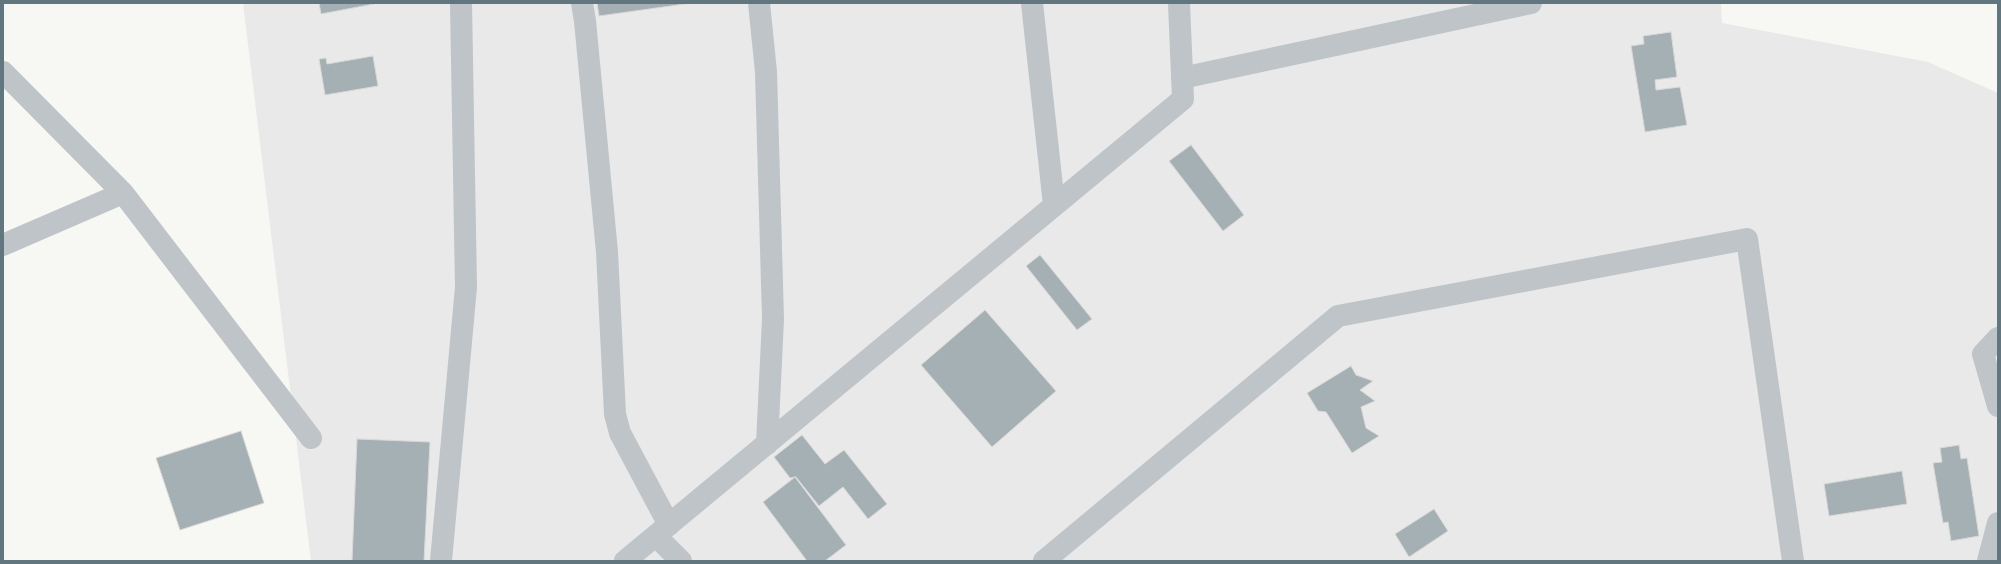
<!DOCTYPE html>
<style>
body{margin:0}
#map{position:relative;width:2001px;height:564px;overflow:hidden;background:#f7f7f4;font-family:Commissioner,sans-serif}
canvas{display:block}
.frame{position:absolute;inset:0;border:4px solid #62767f;pointer-events:none}
</style>
<div id="map">
<canvas width="2001" height="564"></canvas>
<div class="frame"></div>
</div>
<script>
const ctx = document.querySelector('canvas').getContext('2d');
ctx.lineJoin = 'round';
function fill(path, color) { ctx.fillStyle = color; ctx.fill(path, 'evenodd'); }
const toPath = rows => new Path2D(rows.map(r => 'M' + r).join(''));
function stroke(path, color, width, dash) { ctx.strokeStyle = color; ctx.lineWidth = width; ctx.lineCap = dash ? 'butt' : 'round'; ctx.setLineDash(dash || []); ctx.stroke(path); }
fill(toPath([
 [243,3,1721,3,1722,23,1928,62,1998,93,1998,561,311,561]
]), '#e8e9e8');
const building = toPath([
 [319,3,374,3,374,4,321,14,319,3],
 [597,3,692,3,599,16,597,3],
 [1671,32,1677,77,1655,80,1656,90,1680,87,1687,125,1645,132,1631,46,1644,44,1643,36,1671,32],
 [373,56,378,86,325,95,319,59,326,58,327,64,373,56],
 [1191,145,1244,215,1223,231,1169,161,1191,145],
 [1040,255,1092,319,1077,330,1026,266,1040,255],
 [985,310,1056,391,992,447,921,365,985,310],
 [1351,366,1356,375,1373,381,1360,390,1375,401,1361,407,1366,428,1379,436,1352,453,1326,412,1318,411,1307,393,1351,366],
 [241,431,264,503,180,530,156,458,241,431],
 [802,435,825,464,844,450,887,504,868,519,843,487,819,506,796,477,790,478,774,457,802,435],
 [357,439,430,442,424,561,352,561,357,439],
 [1959,445,1961,459,1967,458,1979,536,1951,541,1948,522,1943,523,1933,463,1942,462,1940,448,1959,445],
 [1902,471,1907,504,1829,516,1824,484,1902,471],
 [795,477,846,545,825,561,807,561,763,502,795,477],
 [1434,509,1448,531,1409,557,1395,534,1434,509]
]);
fill(building, '#a5b0b4');
stroke(building, '#d9d9d7', 1);
stroke(toPath([
 [582,3,585,21,607,252,615,414,620,433,669,525],
 [759,3,766,72,773,319,767,444],
 [1032,3,1054,205],
 [3,72,123,193,311,438],
 [1182,78,1531,3],
 [3,245,123,193],
 [1998,338,1983,354,1998,406],
 [656,536,681,561],
 [441,561,466,287,461,3],
 [625,561,1183,99,1179,3],
 [1044,561,1338,316,1747,239,1793,561],
 [1988,561,1998,523]
]), '#bec4c7', 22);
</script>
